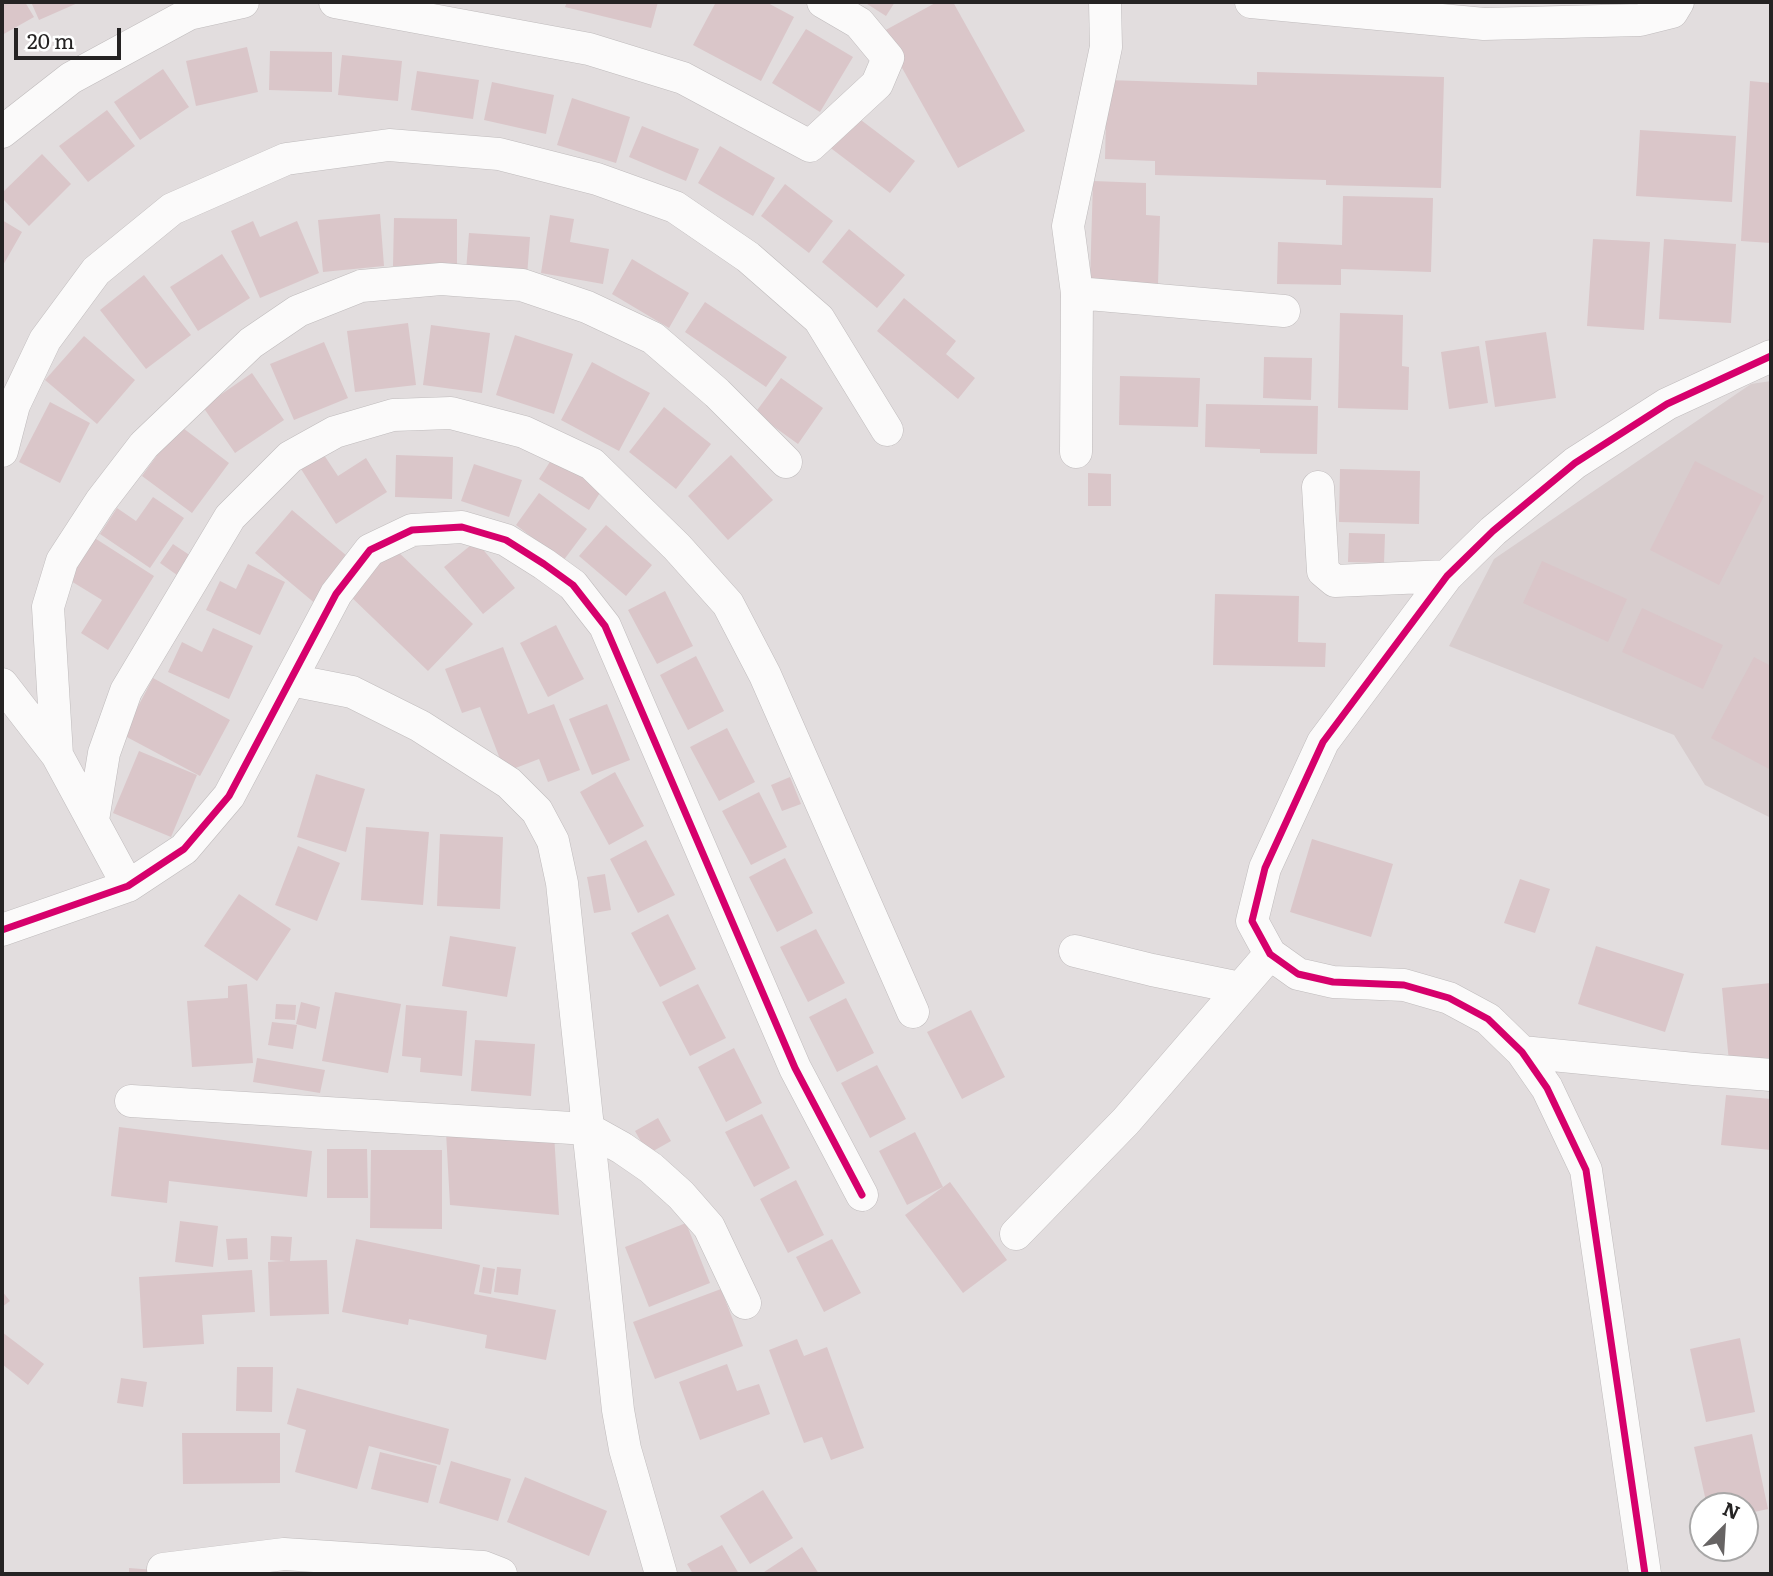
<!DOCTYPE html>
<style>
body{margin:0}
#map{position:relative;width:1773px;height:1576px;overflow:hidden;background:#e2ddde;font-family:Literata,serif}
canvas{display:block}
.frame{position:absolute;inset:0;border:4px solid #252323;pointer-events:none}
.north{position:absolute;left:1689px;top:1492px;width:70px;height:70px;box-sizing:border-box;background:#fff;border:2px solid #a8a7a7;border-radius:50%;rotate:24deg;font-size:19px;font-weight:700;line-height:28px;text-align:center;color:#252323}
.north::after{content:'';display:block;margin:auto;width:24px;height:32px;background:#676464;clip-path:polygon(50% 0,100% 100%,50% 72%,0 100%)}
.scale{position:absolute;left:14px;top:28px;width:107px;height:32px;box-sizing:border-box;border:4px solid #252323;border-top:0;padding-left:9px;font-size:21px;line-height:24px;white-space:nowrap;color:#252323;-webkit-text-stroke:5px #fff;paint-order:stroke}
</style>
<div id="map">
<canvas width="1773" height="1576"></canvas>
<div class="frame"></div>
<div class="north">N</div>
<div class="scale">20 m</div>
</div>
<script>
const ctx = document.querySelector('canvas').getContext('2d');
ctx.lineJoin = 'round';
function fill(path, color) { ctx.fillStyle = color; ctx.fill(path, 'evenodd'); }
const toPath = rows => new Path2D(rows.map(r => 'M' + r).join(''));
function stroke(path, color, width, dash) { ctx.strokeStyle = color; ctx.lineWidth = width; ctx.lineCap = dash ? 'butt' : 'round'; ctx.setLineDash(dash || []); ctx.stroke(path); }
fill(toPath([
 [1771,381,1771,818,1705,785,1674,735,1449,646,1494,559,1751,384]
]), '#d8cdce');
fill(toPath([
 [2,2,25,2,34,17,2,35],
 [31,2,80,2,39,20],
 [567,2,658,2,651,28,565,7],
 [716,2,766,2,794,17,761,81,693,45],
 [864,2,895,2,886,16],
 [937,2,953,2,1025,131,958,168,882,32],
 [806,29,853,57,820,112,772,83],
 [247,47,258,92,196,106,186,61],
 [270,51,332,52,332,92,269,90],
 [342,55,402,61,398,101,338,95],
 [163,69,189,107,140,140,114,102],
 [417,71,479,80,473,119,411,110],
 [1257,72,1444,77,1441,188,1326,185,1326,180,1155,175,1155,161,1105,159,1107,80,1257,85],
 [1750,81,1771,83,1771,243,1741,241],
 [492,82,554,95,546,134,484,120],
 [572,98,630,117,616,163,557,145],
 [107,110,135,146,88,182,59,146],
 [853,114,915,161,890,193,828,146],
 [642,126,699,149,686,181,629,157],
 [1640,130,1736,136,1732,202,1636,196],
 [720,146,775,178,753,216,698,183],
 [42,154,71,184,29,226,2,198,2,193],
 [1093,181,1146,183,1146,215,1160,216,1158,284,1090,282],
 [785,184,833,221,809,253,761,216],
 [1343,196,1433,198,1431,272,1341,269,1341,285,1277,284,1278,242,1342,245],
 [380,214,384,266,323,272,318,220],
 [550,215,574,219,570,242,609,249,603,284,541,273],
 [394,218,457,219,457,267,393,266],
 [2,220,22,232,2,267],
 [253,221,260,237,297,221,319,273,260,298,231,231],
 [849,229,905,275,877,308,822,262],
 [469,233,530,237,527,276,466,271],
 [1593,239,1650,242,1644,330,1587,326],
 [1664,239,1736,244,1731,323,1659,319],
 [222,254,250,298,198,331,170,287],
 [632,259,689,293,669,328,612,294],
 [144,275,191,335,146,369,100,310],
 [904,298,956,341,946,354,975,378,958,399,877,331],
 [705,302,787,357,766,387,685,332],
 [1340,313,1403,315,1402,366,1409,367,1408,410,1338,408],
 [408,323,416,385,355,392,347,331],
 [431,325,490,333,482,393,423,385],
 [1546,332,1556,398,1495,407,1485,341],
 [515,335,573,354,554,414,496,395],
 [84,336,135,380,97,424,45,380],
 [324,342,348,398,294,420,270,364],
 [1479,346,1488,403,1449,409,1441,352],
 [1264,357,1312,358,1311,400,1263,398],
 [592,362,650,393,619,451,561,420],
 [252,373,284,420,235,453,203,407],
 [1120,376,1200,378,1198,427,1119,425],
 [781,378,823,408,798,444,755,413],
 [50,402,90,423,60,483,19,462],
 [1206,404,1318,406,1317,454,1260,453,1260,449,1205,447],
 [664,407,711,444,676,489,629,452],
 [179,425,229,463,192,513,142,476],
 [324,455,338,476,366,458,387,492,336,524,301,469],
 [396,455,453,457,452,499,395,497],
 [731,455,773,500,728,540,688,496],
 [553,457,603,488,589,510,539,479],
 [1695,461,1764,496,1719,585,1650,550],
 [474,464,522,480,509,517,461,501],
 [1340,469,1420,471,1419,524,1339,522],
 [1088,473,1111,474,1111,506,1088,506],
 [539,493,587,529,563,561,516,525],
 [153,497,184,518,150,568,100,534,117,508,136,521],
 [292,510,353,561,317,605,255,553],
 [606,525,652,565,626,596,579,556],
 [1349,533,1385,534,1384,563,1348,562],
 [93,537,154,576,108,650,81,633,102,600,66,578],
 [476,541,515,588,483,614,444,567],
 [173,544,191,556,177,575,160,563],
 [391,545,473,624,428,671,346,592],
 [1542,561,1627,599,1608,642,1523,603],
 [248,564,285,582,260,635,206,610,220,581,236,589],
 [665,591,693,646,657,664,628,610],
 [1215,594,1299,596,1298,642,1326,643,1325,667,1213,665],
 [1642,608,1723,645,1703,689,1622,652],
 [556,625,584,679,548,697,520,643],
 [213,628,253,646,229,699,168,672,182,642,202,652],
 [503,647,528,714,554,704,580,770,548,782,539,759,505,772,480,707,462,713,445,669],
 [696,656,724,711,688,730,660,675],
 [1754,657,1771,666,1771,770,1711,738],
 [153,678,230,720,200,776,123,735],
 [607,704,630,760,592,775,569,719],
 [727,728,755,782,719,801,690,747],
 [139,751,197,775,171,837,113,813],
 [615,772,644,826,609,845,580,792],
 [316,774,365,789,346,852,297,837],
 [790,777,801,804,782,811,771,785],
 [759,792,787,847,751,865,722,811],
 [366,827,429,832,423,905,361,900],
 [440,834,503,837,500,909,437,906],
 [1312,839,1393,864,1371,937,1290,912],
 [646,840,675,895,638,913,610,859],
 [298,846,340,863,317,921,275,905],
 [785,858,813,913,777,932,749,877],
 [605,874,611,910,594,913,587,877],
 [1520,879,1550,889,1535,933,1504,923],
 [239,894,291,929,257,981,204,946],
 [668,914,696,969,660,987,631,933],
 [816,929,845,983,808,1002,780,947],
 [450,936,516,947,507,997,442,986],
 [1596,946,1684,974,1665,1032,1578,1004],
 [1771,983,1771,1058,1729,1062,1722,988],
 [247,984,253,1063,192,1067,187,1001,228,998,228,986],
 [698,984,726,1038,690,1056,662,1002],
 [335,992,401,1004,388,1073,322,1061],
 [846,998,874,1053,837,1072,809,1017],
 [301,1002,320,1007,316,1029,296,1024],
 [276,1004,296,1005,295,1020,275,1019],
 [406,1005,467,1011,462,1076,420,1072,421,1058,402,1056],
 [971,1010,1005,1077,962,1099,927,1032],
 [272,1022,297,1025,293,1049,268,1045],
 [475,1040,535,1044,531,1096,471,1091],
 [734,1048,762,1103,726,1122,698,1067],
 [257,1058,325,1070,320,1093,253,1082],
 [877,1065,906,1119,870,1138,841,1083],
 [1726,1095,1771,1099,1771,1150,1721,1145],
 [762,1114,790,1168,754,1187,725,1132],
 [658,1118,671,1141,648,1154,635,1131],
 [119,1127,312,1151,307,1197,169,1181,167,1203,111,1196],
 [446,1132,554,1134,559,1215,450,1205],
 [915,1132,943,1187,907,1205,879,1151],
 [327,1149,367,1149,368,1198,327,1198],
 [371,1150,442,1150,442,1229,370,1228],
 [796,1180,824,1235,788,1253,760,1199],
 [950,1182,1007,1260,963,1293,905,1215],
 [180,1221,218,1226,213,1267,175,1262],
 [686,1223,710,1283,649,1307,625,1247],
 [271,1236,292,1237,290,1261,327,1260,329,1314,270,1316,268,1262,286,1261,270,1260],
 [247,1238,248,1259,228,1260,226,1239],
 [356,1239,480,1265,474,1294,556,1310,546,1360,485,1348,487,1335,409,1319,408,1325,342,1312],
 [832,1239,861,1293,824,1312,796,1257],
 [483,1267,495,1269,491,1294,479,1292],
 [497,1267,521,1269,518,1295,494,1292],
 [252,1270,255,1312,202,1315,204,1344,143,1348,139,1277],
 [721,1289,743,1346,655,1379,633,1322],
 [2,1291,10,1301,2,1307],
 [2,1332,44,1364,28,1385,2,1364],
 [1740,1338,1755,1412,1706,1422,1690,1349],
 [797,1339,804,1356,827,1347,864,1448,831,1460,822,1437,804,1443,769,1350],
 [727,1364,737,1391,759,1384,770,1414,700,1440,679,1382],
 [237,1367,273,1367,272,1412,236,1411],
 [121,1378,147,1382,143,1407,117,1403],
 [297,1388,449,1429,440,1465,369,1446,357,1489,295,1472,306,1430,287,1424],
 [182,1433,280,1433,280,1483,183,1484],
 [1752,1434,1768,1509,1745,1514,1745,1506,1707,1506,1694,1447],
 [380,1452,437,1466,428,1503,371,1489],
 [451,1461,511,1479,498,1521,439,1503],
 [525,1477,607,1511,589,1556,507,1522],
 [763,1490,793,1538,750,1564,720,1516],
 [722,1545,739,1574,693,1574,687,1564],
 [802,1547,819,1574,761,1574],
 [129,1568,154,1570,154,1574,129,1574]
]), '#dac6c9');
const minor = toPath([
 [335,2,589,49,683,78,810,146,877,84,888,58,859,23,823,2],
 [1251,2,1484,24,1640,20,1672,12,1678,2],
 [2,132,71,78,189,14,243,2],
 [1077,293,1284,311],
 [2,451,14,405,45,340,96,271,172,209,286,159,389,145,499,154,597,179,675,207,748,257,819,319,887,430],
 [1076,452,1077,293,1068,226,1106,47,1105,2],
 [1318,487,1323,571,1335,581,1447,576],
 [291,680,352,692,420,726,509,783,537,811,553,841,562,883,618,1410,625,1449,661,1574],
 [2,684,57,755,128,886],
 [57,755,48,607,62,561,101,501,144,445,251,343,298,311,361,286,441,279,522,285,587,307,653,338,717,393,786,462],
 [93,820,104,753,126,691,230,517,290,457,335,432,393,415,451,413,524,432,592,464,677,547,728,604,765,675,913,1012],
 [2,930,128,886,184,849,229,796,336,594,370,550,412,530,462,527,506,540,544,564,573,585,605,626,795,1068,862,1195],
 [1075,951,1152,970,1240,988],
 [1522,1052,1694,1069,1771,1075],
 [131,1101,588,1129,622,1148,651,1168,681,1195,709,1227,745,1303],
 [1016,1234,1126,1121,1270,954],
 [163,1569,284,1554,483,1567,501,1574],
 [1645,1574,1586,1170,1547,1088,1522,1052,1488,1019,1449,998,1404,985,1333,982,1298,974,1270,954,1252,921,1265,868,1323,742,1447,576,1493,531,1575,463,1667,404,1771,356]
]);
stroke(minor, '#bfbbbc', 33);
stroke(minor, '#fbfafa', 32);
stroke(toPath([
 [2,930,128,886,184,849,229,796,336,594,370,550,412,530,462,527,506,540,544,564,573,585,605,626,795,1068,862,1195],
 [1645,1574,1586,1170,1547,1088,1522,1052,1488,1019,1449,998,1404,985,1333,982,1298,974,1270,954,1252,921,1265,868,1323,742,1447,576,1493,531,1575,463,1667,404,1771,356]
]), '#d6006c', 7);
</script>
